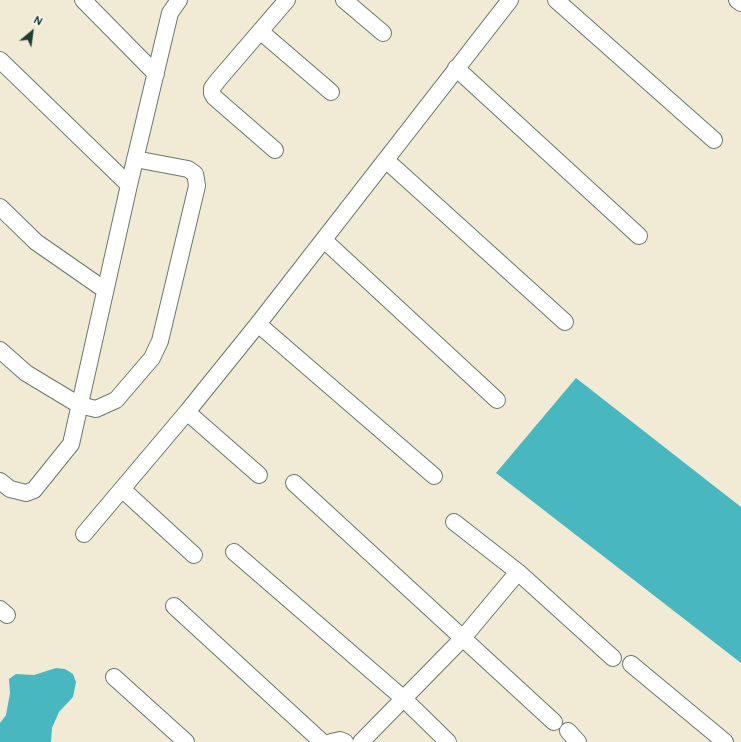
<!DOCTYPE html>
<style>
body{margin:0}
#map{position:relative;width:741px;height:742px;overflow:hidden;background:#f1ebd5;font-family:"Balsamiq Sans",sans-serif}
canvas{display:block}
.north{position:absolute;left:12px;top:12px;width:40px;height:40px;-webkit-text-stroke:3px #fff;paint-order:stroke;rotate:29deg;font-size:11px;font-weight:700;line-height:16px;text-align:center;color:#1f3d34}
.north::after{content:'';display:block;margin:auto;width:14px;height:18px;background:#1f3d34;clip-path:polygon(50% 0,100% 100%,50% 72%,0 100%)}
</style>
<div id="map">
<canvas width="741" height="742"></canvas>
<div class="north">N</div>
</div>
<script>
const ctx = document.querySelector('canvas').getContext('2d');
ctx.lineJoin = 'round';
function fill(path, color) { ctx.fillStyle = color; ctx.fill(path, 'evenodd'); }
const toPath = rows => new Path2D(rows.map(r => 'M' + r).join(''));
function stroke(path, color, width, dash) { ctx.strokeStyle = color; ctx.lineWidth = width; ctx.lineCap = dash ? 'butt' : 'round'; ctx.setLineDash(dash || []); ctx.stroke(path); }
fill(toPath([
 [576,378,741,507,741,663,496,473],
 [56,668,65,669,73,674,76,682,73,697,59,712,52,728,51,742,0,742,0,723,6,715,10,693,9,679,16,674,34,675]
]), '#48b7c0');
const street = toPath([
 [83,0,156,74],
 [344,0,383,33],
 [556,0,714,140],
 [737,0,741,3],
 [260,31,331,92],
 [0,60,129,185],
 [456,68,639,236],
 [275,150,214,97,212,93,212,88,219,79,287,0],
 [387,161,565,322],
 [0,207,36,242,105,290],
 [324,240,497,400],
 [258,324,434,476],
 [0,350,26,373,79,405,96,409,116,400,152,358,160,341,197,186,196,179,195,174,188,169,135,159],
 [187,412,259,475],
 [0,481,10,489,26,493,34,490,71,444,129,185,170,13,179,0],
 [294,483,554,722],
 [122,489,194,555],
 [454,522,518,572,613,658],
 [84,534,187,412,258,324,510,0],
 [234,552,404,699,448,742],
 [174,606,322,742],
 [0,609,7,615],
 [631,664,725,742],
 [114,677,186,742],
 [568,731,578,742],
 [331,742,340,740,345,742],
 [361,742,462,639,518,572]
]);
stroke(street, '#687a6c', 18);
stroke(street, '#fff', 16);
</script>
